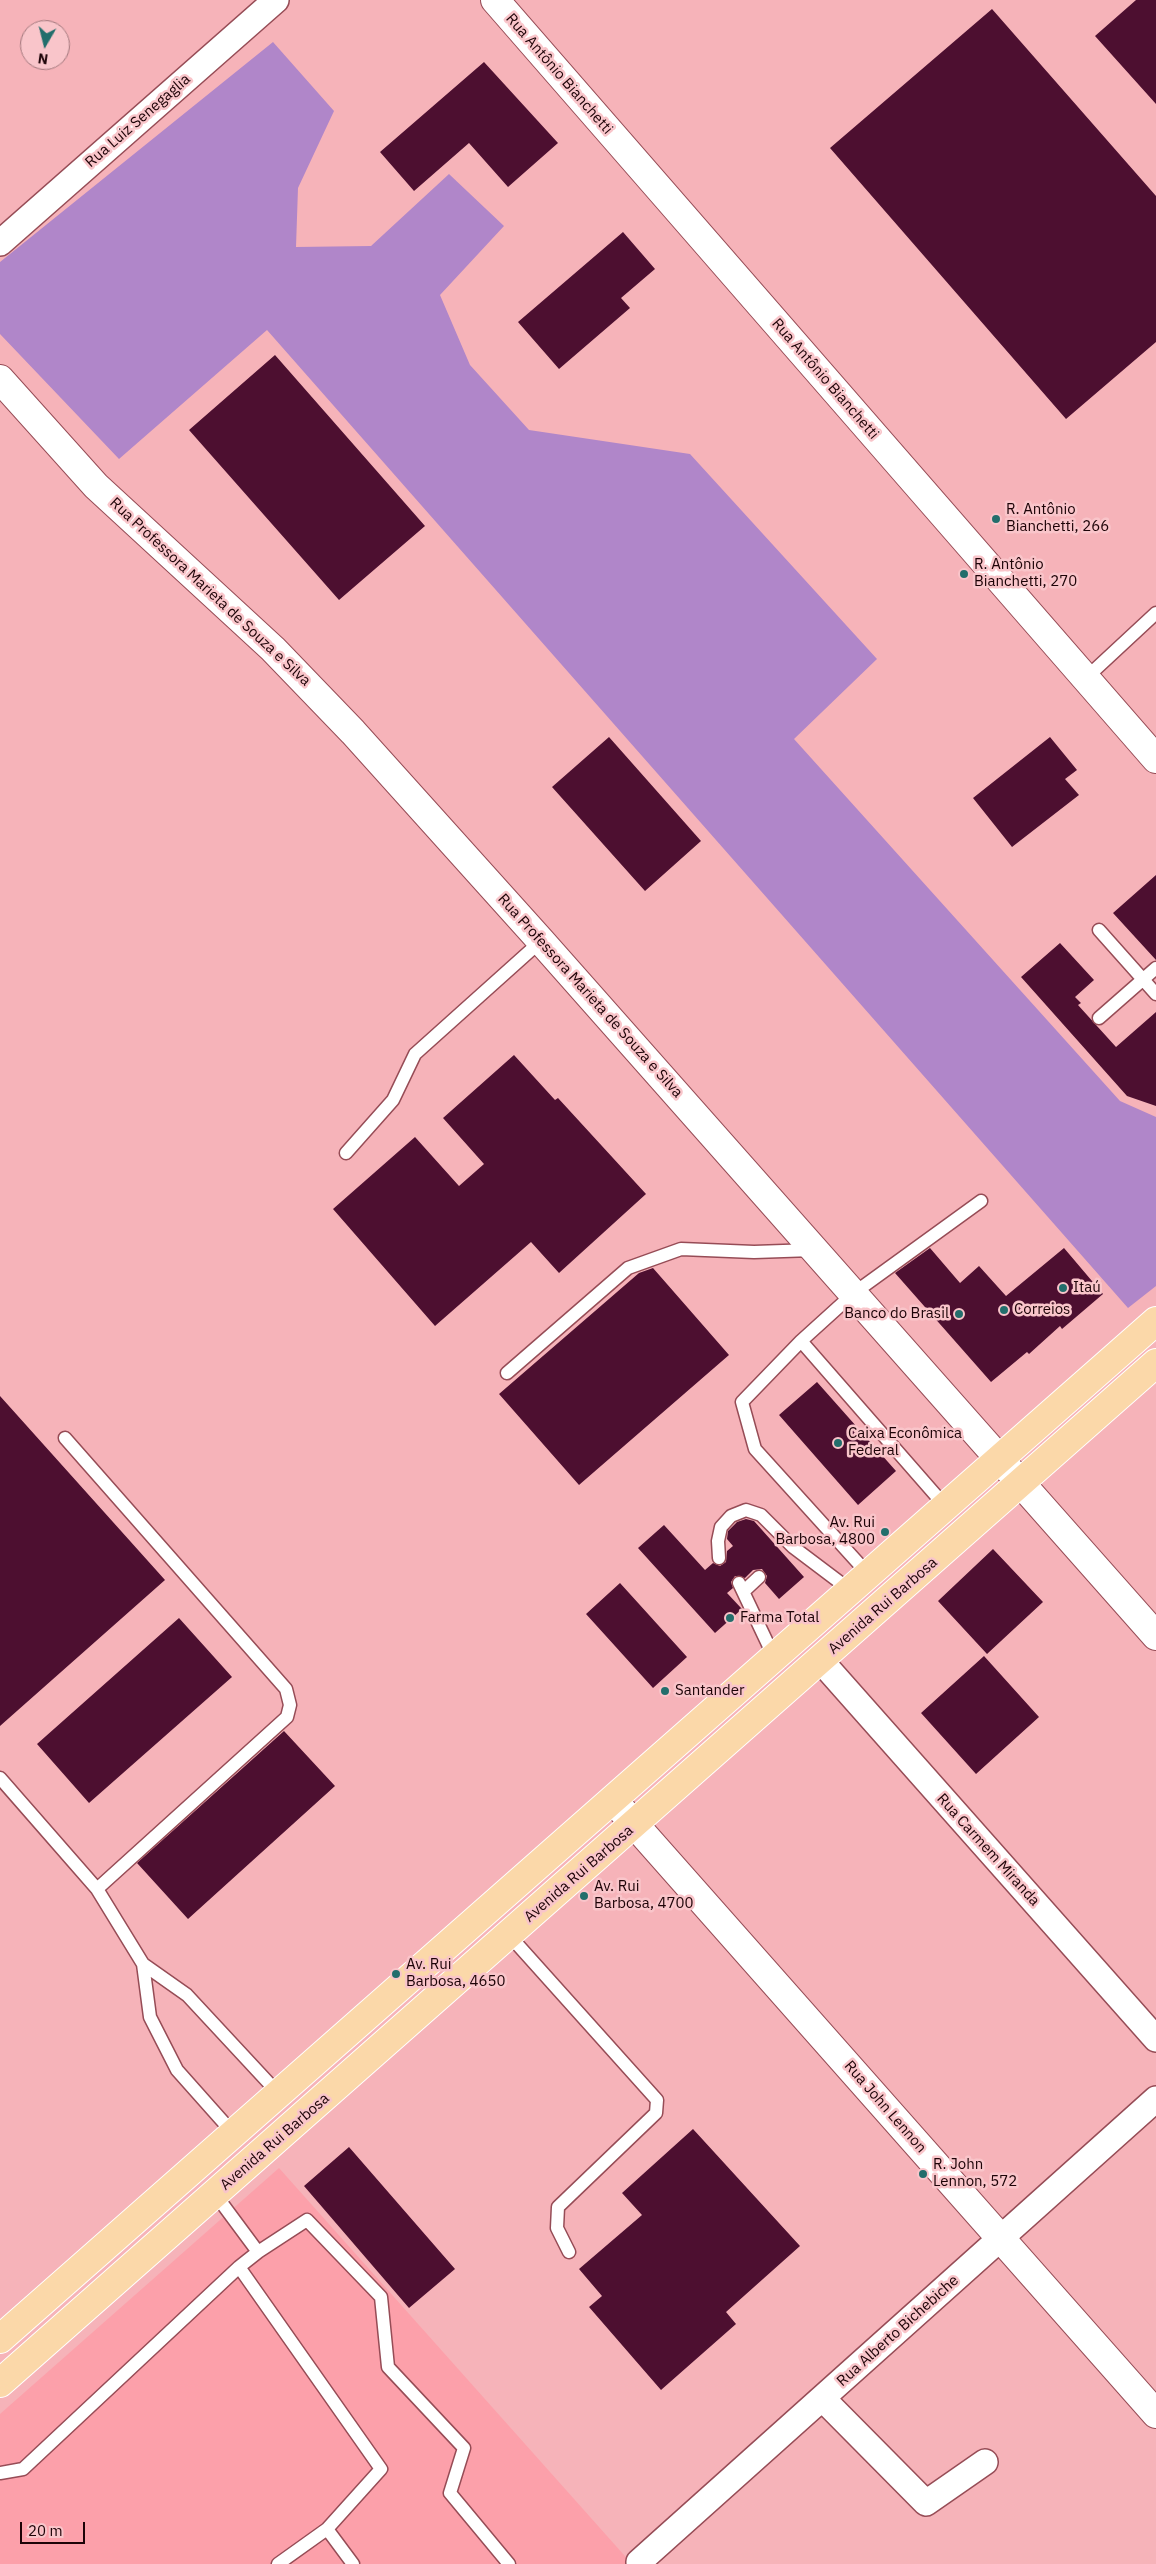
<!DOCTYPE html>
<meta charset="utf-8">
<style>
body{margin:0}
#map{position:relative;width:1156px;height:2564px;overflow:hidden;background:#f6b3b9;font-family:"IBM Plex Sans",sans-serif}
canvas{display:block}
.north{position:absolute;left:20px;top:20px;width:50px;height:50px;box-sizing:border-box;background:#f9c5ca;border:1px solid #a1777c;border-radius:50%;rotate:188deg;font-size:14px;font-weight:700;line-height:20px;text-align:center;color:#1d0307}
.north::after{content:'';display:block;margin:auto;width:18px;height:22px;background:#236e6c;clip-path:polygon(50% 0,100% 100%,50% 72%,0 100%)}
.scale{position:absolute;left:20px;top:2522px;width:65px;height:22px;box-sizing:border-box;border:2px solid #1d0307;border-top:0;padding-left:6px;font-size:15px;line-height:18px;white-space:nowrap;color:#1d0307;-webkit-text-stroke:4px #f9c5ca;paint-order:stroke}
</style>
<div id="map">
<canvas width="1156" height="2564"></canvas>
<div class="north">N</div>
<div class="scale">20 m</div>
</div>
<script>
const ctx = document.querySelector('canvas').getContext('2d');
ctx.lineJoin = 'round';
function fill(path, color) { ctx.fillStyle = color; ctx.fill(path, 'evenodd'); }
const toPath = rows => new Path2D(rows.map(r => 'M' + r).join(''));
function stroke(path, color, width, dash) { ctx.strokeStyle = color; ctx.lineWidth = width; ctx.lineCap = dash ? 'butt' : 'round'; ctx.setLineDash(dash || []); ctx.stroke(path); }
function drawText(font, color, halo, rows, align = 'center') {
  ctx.font = font + ' "IBM Plex Sans",sans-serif'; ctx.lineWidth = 5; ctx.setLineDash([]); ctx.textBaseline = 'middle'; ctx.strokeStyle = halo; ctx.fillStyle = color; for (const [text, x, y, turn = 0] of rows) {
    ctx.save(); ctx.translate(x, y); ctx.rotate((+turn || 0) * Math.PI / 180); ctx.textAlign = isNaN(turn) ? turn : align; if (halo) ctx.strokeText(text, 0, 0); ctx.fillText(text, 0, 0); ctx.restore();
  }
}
fill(toPath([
 [279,2168,632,2564,0,2564,0,2414]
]), '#fca0aa');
fill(toPath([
 [273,42,334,111,298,188,296,247,371,246,449,174,504,226,440,295,470,365,529,430,690,454,877,659,794,739,1120,1101,1156,1117,1156,1286,1128,1308,267,330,119,459,0,334,0,262]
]), '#b086c9');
fill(toPath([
 [1136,0,1156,0,1156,104,1095,36],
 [992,9,1156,196,1156,342,1066,419,830,148],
 [484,62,558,143,508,187,469,143,414,191,380,152],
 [623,232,655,269,621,298,630,308,559,369,518,322],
 [275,355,425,526,339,600,189,430],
 [609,737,701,841,645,891,552,787],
 [1050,737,1077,770,1065,779,1079,795,1012,847,973,798],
 [1156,875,1156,960,1113,913],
 [1060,943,1094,980,1075,997,1081,1003,1078,1005,1116,1047,1156,1012,1156,1106,1127,1096,1021,977],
 [514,1055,555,1100,558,1098,646,1194,559,1273,531,1242,435,1326,333,1209,415,1137,459,1186,484,1164,443,1118],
 [930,1248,960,1283,979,1266,1006,1296,1064,1248,1103,1294,1062,1329,1060,1326,1029,1354,1027,1352,991,1382,895,1273],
 [653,1268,729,1355,579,1485,499,1394,639,1273],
 [817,1382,896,1471,858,1505,779,1415],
 [0,1396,165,1580,0,1726],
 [746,1519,754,1521,804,1577,779,1599,765,1583,767,1576,762,1569,753,1570,745,1578,735,1576,731,1582,733,1588,727,1593,742,1609,715,1633,638,1548,664,1525,705,1570,713,1563,720,1566,726,1562,727,1551,733,1546,727,1539,728,1531,737,1522],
 [993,1549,1043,1602,987,1654,938,1601],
 [620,1583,687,1657,653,1688,586,1614],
 [179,1618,232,1677,89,1803,37,1744],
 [984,1656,1039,1717,976,1774,921,1713],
 [284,1731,335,1786,188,1919,137,1863],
 [693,2129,800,2246,726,2312,736,2324,661,2390,589,2307,602,2296,579,2269,642,2215,622,2193],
 [349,2147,455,2269,409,2308,304,2186]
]), '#4d0f30');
const service = toPath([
 [1086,678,1156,613],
 [1099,930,1156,994],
 [1099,1018,1156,968],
 [346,1153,393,1100,415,1054,541,941],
 [801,1341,742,1402,755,1449,869,1575],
 [507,1373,628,1268,681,1249,754,1252,813,1250],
 [65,1438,286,1689,290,1705,287,1717,97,1889],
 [946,1507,801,1341,854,1293,981,1201],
 [719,1558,718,1541,721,1527,731,1516,746,1510,761,1515,793,1547,850,1590],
 [739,1583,774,1657],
 [744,1591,759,1577],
 [0,1778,97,1889,143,1964,150,2017,177,2070,233,2133],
 [509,1935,657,2100,656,2113,558,2207,557,2228,569,2252],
 [143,1964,187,1995,278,2093],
 [215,2194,258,2252,307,2220,381,2297,388,2367,464,2448,450,2493,509,2564],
 [258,2252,239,2267,381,2469,327,2529,353,2564],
 [0,2473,23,2469,239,2267],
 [278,2564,327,2529]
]);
const minor = toPath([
 [0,243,276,0],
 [821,1661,1156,2039],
 [823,2399,926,2503,985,2462],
 [639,2562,1156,2099]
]);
const tertiary = toPath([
 [495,0,1156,759],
 [0,379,96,486,273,649,353,732,541,941,1156,1636],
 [613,1800,1156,2414]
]);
const primary = toPath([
 [0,2339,1156,1321],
 [0,2383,1156,1363]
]);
stroke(service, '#964c56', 15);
stroke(minor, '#964c56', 28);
stroke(tertiary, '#964c56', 30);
stroke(primary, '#fff', 30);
stroke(service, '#fff', 12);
stroke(minor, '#fff', 25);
stroke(tertiary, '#fff', 28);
stroke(primary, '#fbd8a9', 28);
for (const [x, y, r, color] of [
 [996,519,5,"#236e6c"],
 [964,574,5,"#236e6c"],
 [1063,1288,5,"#236e6c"],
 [1004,1310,5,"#236e6c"],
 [959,1314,5,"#236e6c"],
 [838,1443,5,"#236e6c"],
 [885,1532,5,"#236e6c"],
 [730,1618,5,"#236e6c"],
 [665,1691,5,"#236e6c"],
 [584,1896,5,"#236e6c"],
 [396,1974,5,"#236e6c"],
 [923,2174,5,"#236e6c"]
]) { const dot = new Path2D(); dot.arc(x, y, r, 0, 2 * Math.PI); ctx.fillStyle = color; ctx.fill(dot); stroke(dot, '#f9c5ca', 2); }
drawText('15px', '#1d0307', '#f9c5ca', [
 ["Rua Antônio Bianchetti",559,74,49],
 ["Rua Luiz Senegaglia",138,121,-41],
 ["Rua Antônio Bianchetti",825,379,49],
 ["Rua Professora Marieta de Souza e Silva",210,592,43],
 ["Rua Professora Marieta de Souza e Silva",590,996,48],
 ["Avenida Rui Barbosa",883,1606,-41],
 ["Rua Carmem Miranda",988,1850,48],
 ["Avenida Rui Barbosa",579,1874,-41],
 ["Rua John Lennon",885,2107,49],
 ["Avenida Rui Barbosa",275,2142,-41],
 ["Rua Alberto Bichebiche",898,2331,-42]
]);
drawText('15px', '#1d0307', '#f9c5ca', [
 ["R. Antônio",1006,510],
 ["Bianchetti, 266",1006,527],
 ["R. Antônio",974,565],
 ["Bianchetti, 270",974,582],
 ["Itaú",1073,1288],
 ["Correios",1014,1310],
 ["Banco do Brasil",949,1314,"right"],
 ["Caixa Econômica",848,1434],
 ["Federal",848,1451],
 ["Av. Rui",875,1523,"right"],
 ["Barbosa, 4800",875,1540,"right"],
 ["Farma Total",740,1618],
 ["Santander",675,1691],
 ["Av. Rui",594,1887],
 ["Barbosa, 4700",594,1904],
 ["Av. Rui",406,1965],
 ["Barbosa, 4650",406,1982],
 ["R. John",933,2165],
 ["Lennon, 572",933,2182]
], 'left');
</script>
